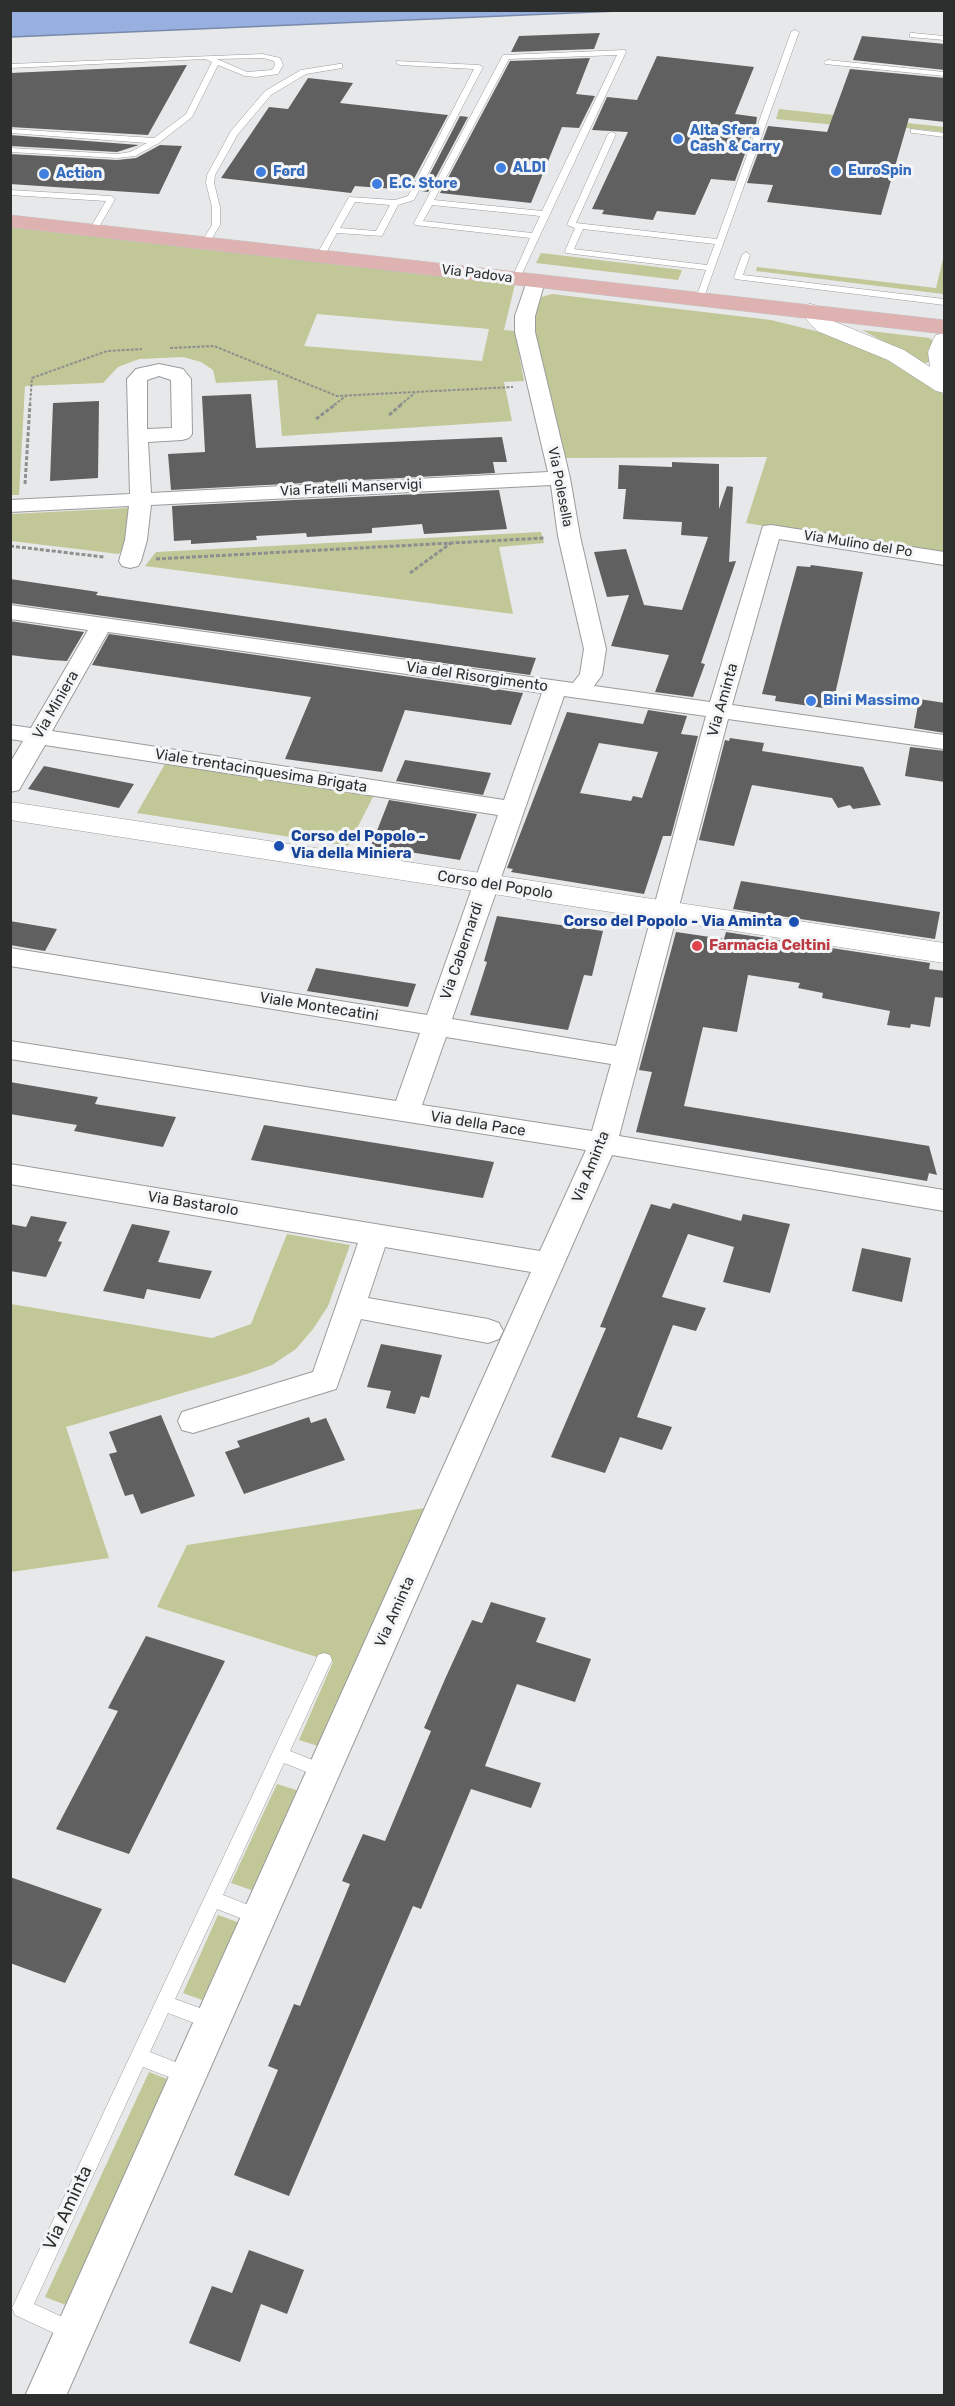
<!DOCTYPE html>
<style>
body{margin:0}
#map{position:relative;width:955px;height:2406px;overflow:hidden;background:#e7e8e9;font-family:Rubik,sans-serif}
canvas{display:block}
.frame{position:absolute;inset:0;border:12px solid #2d2e2e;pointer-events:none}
</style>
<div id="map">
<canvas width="955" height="2406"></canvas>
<div class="frame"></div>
</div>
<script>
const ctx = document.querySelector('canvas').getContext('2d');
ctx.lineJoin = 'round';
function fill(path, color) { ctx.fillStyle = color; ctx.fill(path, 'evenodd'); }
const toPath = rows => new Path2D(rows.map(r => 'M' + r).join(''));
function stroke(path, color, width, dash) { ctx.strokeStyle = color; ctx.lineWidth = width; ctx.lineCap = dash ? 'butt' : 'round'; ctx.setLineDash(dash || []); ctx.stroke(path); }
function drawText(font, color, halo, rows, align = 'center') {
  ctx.font = font + ' Rubik,sans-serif'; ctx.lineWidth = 6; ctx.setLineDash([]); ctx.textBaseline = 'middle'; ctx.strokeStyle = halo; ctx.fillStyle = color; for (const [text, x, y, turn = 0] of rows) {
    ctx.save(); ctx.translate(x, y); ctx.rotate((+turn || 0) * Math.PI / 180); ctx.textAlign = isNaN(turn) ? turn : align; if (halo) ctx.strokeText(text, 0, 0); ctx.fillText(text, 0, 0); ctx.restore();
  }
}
fill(toPath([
 [779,109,944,127,944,132,906,128,905,132,776,119],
 [11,227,515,284,504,330,515,331,524,381,504,382,512,421,282,436,277,380,216,383,213,370,201,362,183,357,139,359,118,367,103,383,25,386,19,495,11,495],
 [317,314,489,329,482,361,304,346],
 [541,253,682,270,678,280,536,263],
 [944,255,943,294,756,271,757,267,936,288],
 [552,294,771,320,840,337,876,351,938,389,944,395,944,554,746,523,767,457,561,458,530,328,535,307,541,297],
 [862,330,929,338,934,341,930,362,924,363],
 [128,508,128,540,119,554,11,541,11,514],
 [541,532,544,543,499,547,513,614,145,566,156,552],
 [165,764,374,795,348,846,137,813],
 [287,1234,350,1245,328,1306,313,1329,296,1349,272,1365,247,1374,66,1427,109,1558,11,1572,11,1304,212,1338,251,1324],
 [425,1508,318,1746,299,1740,333,1662,157,1607,187,1545],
 [277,1784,299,1791,254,1891,231,1883],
 [218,1915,240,1923,205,2001,183,1993],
 [149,2072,172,2081,71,2307,45,2297]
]), '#c2c797');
const water = toPath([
 [11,10,619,10,619,11,11,37,11,10]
]);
fill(water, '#98b0e0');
stroke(water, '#7889ab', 1.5);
fill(toPath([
 [600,33,594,49,511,52,519,36],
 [862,36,945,44,945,70,853,60],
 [657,56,754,67,735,114,757,117,756,124,735,181,711,179,695,215,657,211,653,220,602,214,604,210,592,209,628,132,592,130,607,97,637,100],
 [590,58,576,94,595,96,579,128,562,127,531,203,440,193,510,61],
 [187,65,148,135,10,127,10,73],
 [850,69,945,78,945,122,909,118,881,215,767,202,773,185,747,183,768,126,827,132],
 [308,78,353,83,340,103,448,115,408,190,355,186,351,193,221,178,269,107,288,109],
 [460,116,468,117,428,192,421,191],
 [10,135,139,145,117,152,10,146],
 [160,145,182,146,159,194,10,184,10,154,117,160,136,158],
 [251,394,256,448,502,437,507,462,493,462,495,473,171,490,168,454,205,452,202,396],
 [99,401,98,478,50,481,53,403],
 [672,462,719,464,719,509,727,486,733,487,729,562,736,561,701,663,705,664,693,697,655,692,669,655,611,646,629,595,607,597,594,552,626,549,644,605,682,610,708,537,681,535,682,522,623,519,626,489,618,489,619,465,672,467],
 [499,490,507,529,424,534,422,524,372,528,372,533,307,537,306,533,256,536,257,540,191,544,191,540,174,541,172,506],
 [811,565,863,572,833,703,826,702,824,708,775,701,776,696,762,694,797,566,810,567],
 [10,579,98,592,96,595,536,658,530,675,10,603],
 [10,621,84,632,67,661,51,660,10,655],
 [109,634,523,693,511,725,405,710,382,772,285,759,311,697,92,665],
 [919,699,945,703,945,733,914,728],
 [648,710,687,716,681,734,698,736,671,836,663,836,644,894,511,872,513,869,507,868,567,712,643,724],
 [599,743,658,752,642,798,633,796,631,801,580,793],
 [730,738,764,743,762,751,863,767,881,805,853,809,850,805,838,808,832,798,752,785,734,846,699,840,725,740,729,741],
 [910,747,945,751,945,782,905,776],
 [405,760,491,773,483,795,396,781],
 [44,766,134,784,119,808,28,789],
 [389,800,477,814,460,860,371,846],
 [741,881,940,912,935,939,733,909],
 [497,916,603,931,592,976,584,975,568,1030,470,1015,487,962,484,961],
 [10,921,57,929,45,951,10,945],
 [676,932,724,939,726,932,930,963,929,969,945,971,945,998,935,997,930,1027,911,1024,910,1028,887,1025,890,1011,822,998,823,993,798,988,800,983,748,975,737,1032,703,1027,684,1106,929,1146,937,1175,929,1173,927,1181,636,1132,652,1072,639,1070],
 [316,968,416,984,408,1007,307,991],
 [10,1082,98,1097,95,1104,176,1117,163,1147,74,1131,77,1125,10,1114],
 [264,1125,494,1162,483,1198,251,1160],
 [673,1203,741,1221,743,1214,790,1224,770,1293,723,1282,734,1247,688,1234,662,1297,706,1308,696,1331,673,1325,637,1417,672,1427,662,1450,620,1437,605,1473,551,1457,606,1328,600,1327,651,1204,670,1209],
 [31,1216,67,1222,58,1241,62,1242,46,1277,10,1271,10,1224,26,1227],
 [132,1224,170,1231,158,1262,212,1271,200,1299,147,1289,144,1299,103,1291],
 [862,1248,911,1258,902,1302,852,1291],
 [381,1344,442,1355,429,1398,421,1396,415,1414,386,1408,391,1391,367,1387],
 [161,1415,195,1496,141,1514,133,1494,125,1496,109,1454,117,1452,109,1432],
 [309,1417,311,1423,326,1418,345,1460,244,1494,225,1452,240,1447,237,1441],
 [491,1602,546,1618,536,1642,591,1659,575,1702,517,1684,485,1766,541,1783,531,1808,471,1789,421,1909,413,1906,289,2196,234,2175,278,2070,268,2066,294,2004,300,2006,350,1884,342,1881,363,1834,385,1841,431,1731,424,1728,445,1679,472,1620,482,1623],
 [146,1636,225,1661,129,1854,56,1829,118,1711,108,1708],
 [10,1877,102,1909,65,1983,10,1963],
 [249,2250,304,2270,287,2314,261,2304,240,2362,189,2343,212,2286,232,2293]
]), '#606061');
const service = toPath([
 [795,30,799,32,703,300,696,298,706,270,566,253,565,251,575,228,567,225,608,134,612,132,616,134,576,223,717,239,791,32,795,30],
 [583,229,715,244,707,265,574,249,583,229],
 [913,33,944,36,944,40,910,37,910,33,913,33],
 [625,50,626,52,519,280,512,278,530,238,415,225,414,223,503,55,625,50],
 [617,55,542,211,434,200,509,59,617,55],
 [432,205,540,216,532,233,423,221,432,205],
 [263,54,280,58,283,65,278,74,256,77,245,76,218,65,192,117,159,143,135,156,117,158,10,152,10,148,117,154,130,152,147,143,10,133,10,129,154,138,186,114,212,62,205,59,10,68,10,64,263,54],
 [263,58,274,61,275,65,272,70,247,72,217,59,263,58],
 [828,60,944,72,944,76,825,64,824,62,828,60],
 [397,61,479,65,483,67,414,200,398,205,382,236,337,233,323,258,317,258,316,256,349,197,395,200,408,196,474,69,400,65,396,63,397,61],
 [355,202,390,205,376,231,340,228,355,202],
 [339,64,342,64,342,68,306,74,271,95,238,134,215,175,214,183,220,207,220,225,208,245,202,245,201,243,212,225,212,207,206,183,207,175,231,131,265,91,301,70,339,64],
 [911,129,944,133,944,137,914,133,911,133,911,129],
 [10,190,111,196,115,199,98,229,88,233,84,230,92,225,106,201,10,195,10,190],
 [746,252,750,255,743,275,944,299,944,305,735,279,734,277,742,255,746,252],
 [324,1653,330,1655,332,1660,290,1751,330,1767,332,1772,330,1777,324,1779,284,1763,223,1895,264,1911,267,1917,264,1923,258,1925,217,1909,175,1999,219,2015,222,2021,219,2027,213,2030,168,2013,150,2052,193,2069,196,2075,193,2081,187,2084,143,2067,34,2304,80,2325,83,2332,80,2339,73,2342,15,2315,12,2308,316,1660,318,1655,324,1653]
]);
const minor = toPath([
 [536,275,545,281,535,316,535,332,570,478,580,536,606,649,602,675,594,686,710,702,763,526,771,525,944,552,944,565,779,539,732,705,944,735,944,749,728,719,619,1136,944,1190,944,1211,612,1155,66,2396,25,2396,531,1272,385,1247,368,1298,488,1319,499,1323,503,1331,499,1339,488,1343,361,1319,336,1389,193,1433,182,1430,178,1421,182,1412,313,1372,358,1243,10,1184,10,1164,540,1251,586,1150,10,1059,10,1041,396,1101,420,1033,10,966,10,948,427,1015,498,815,45,745,19,790,10,792,10,763,23,741,10,739,10,725,31,728,88,630,10,619,10,605,573,683,580,674,584,649,558,536,551,485,151,505,147,540,141,561,138,566,130,568,122,566,119,561,125,540,129,506,10,512,10,500,130,494,127,379,136,369,159,364,183,369,191,379,192,434,189,438,182,440,148,442,151,493,548,472,515,332,515,316,527,281,536,275],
 [159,376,171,380,172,428,147,429,147,380,159,376],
 [108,632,542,693,504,800,52,731,108,632],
 [564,696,706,716,616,1046,452,1019,564,696],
 [446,1037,611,1064,592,1131,422,1105,446,1037]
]);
const tertiary = toPath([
 [810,304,818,306,833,321,904,350,930,367,928,352,933,340,936,335,944,333,944,393,936,391,888,360,817,331,799,311,802,306,810,304],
 [10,802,944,943,944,963,10,820,10,802]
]);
const primary = toPath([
 [10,215,944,320,944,334,10,227,10,215]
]);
stroke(service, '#9a9b9c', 1);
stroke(minor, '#9a9b9c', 2);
stroke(tertiary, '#9a9b9c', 1);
stroke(primary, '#c4c4c4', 1);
stroke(toPath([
 [170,348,214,346,337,396,513,387],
 [30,405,32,378,107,351,142,349],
 [334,405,346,396],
 [400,405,415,393]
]), '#8e8f8f', 2, [3, 1.5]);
stroke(toPath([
 [389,415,402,404],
 [316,419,336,404],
 [25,484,30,404],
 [10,546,104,557],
 [156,559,544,538],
 [410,573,451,543]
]), '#8e8f8f', 3, [4, 2]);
fill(service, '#fff');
fill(minor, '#fff');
fill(tertiary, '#fff');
fill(primary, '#dfb2b2');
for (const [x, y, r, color] of [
 [678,139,6,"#3f7fe0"],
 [501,168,6,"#3f7fe0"],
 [836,171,6,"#3f7fe0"],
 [261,172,6,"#3f7fe0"],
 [44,174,6,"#3f7fe0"],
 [377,184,6,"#3f7fe0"],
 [811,701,6,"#3f7fe0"],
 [279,846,6,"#1a4fb4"],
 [794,922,6,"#1a4fb4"],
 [697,946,6,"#e0444e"]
]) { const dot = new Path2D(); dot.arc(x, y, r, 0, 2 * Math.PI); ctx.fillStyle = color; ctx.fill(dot); stroke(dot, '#f4f5f7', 2); }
drawText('bold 14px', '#366cbe', '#f4f5f7', [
 ["Alta Sfera",690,131],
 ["Cash & Carry",690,147],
 ["ALDI",513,168],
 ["EuroSpin",848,171],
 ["Ford",273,172],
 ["Action",56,174],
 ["E.C. Store",389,184]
], 'left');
drawText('14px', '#2d2e2e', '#f4f5f7', [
 ["Via Padova",477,274,7],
 ["Via Polesella",560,487,79],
 ["Via Fratelli Manservigi",351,488,-3],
 ["Via Mulino del Po",858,544,9]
]);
drawText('15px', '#2d2e2e', '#f4f5f7', [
 ["Via del Risorgimento",477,677,8],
 ["Via Aminta",723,700,-74],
 ["Via Miniera",56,705,-60],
 ["Viale trentacinquesima Brigata",261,771,9],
 ["Corso del Popolo",495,885,9],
 ["Via Cabernardi",462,951,-71],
 ["Viale Montecatini",319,1007,9],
 ["Via della Pace",478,1124,9],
 ["Via Aminta",591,1167,-68],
 ["Via Bastarolo",193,1204,9],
 ["Via Aminta",395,1612,-66]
]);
drawText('bold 15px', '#366cbe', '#f4f5f7', [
 ["Bini Massimo",823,701]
], 'left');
drawText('bold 15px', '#164399', '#f4f5f7', [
 ["Corso del Popolo -",291,837],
 ["Via della Miniera",291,854],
 ["Corso del Popolo - Via Aminta",782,922,"right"]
], 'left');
drawText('bold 15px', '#be3a42', '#f4f5f7', [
 ["Farmacia Celtini",709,946]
], 'left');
drawText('18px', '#2d2e2e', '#f4f5f7', [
 ["Via Aminta",68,2208,-65]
]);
</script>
